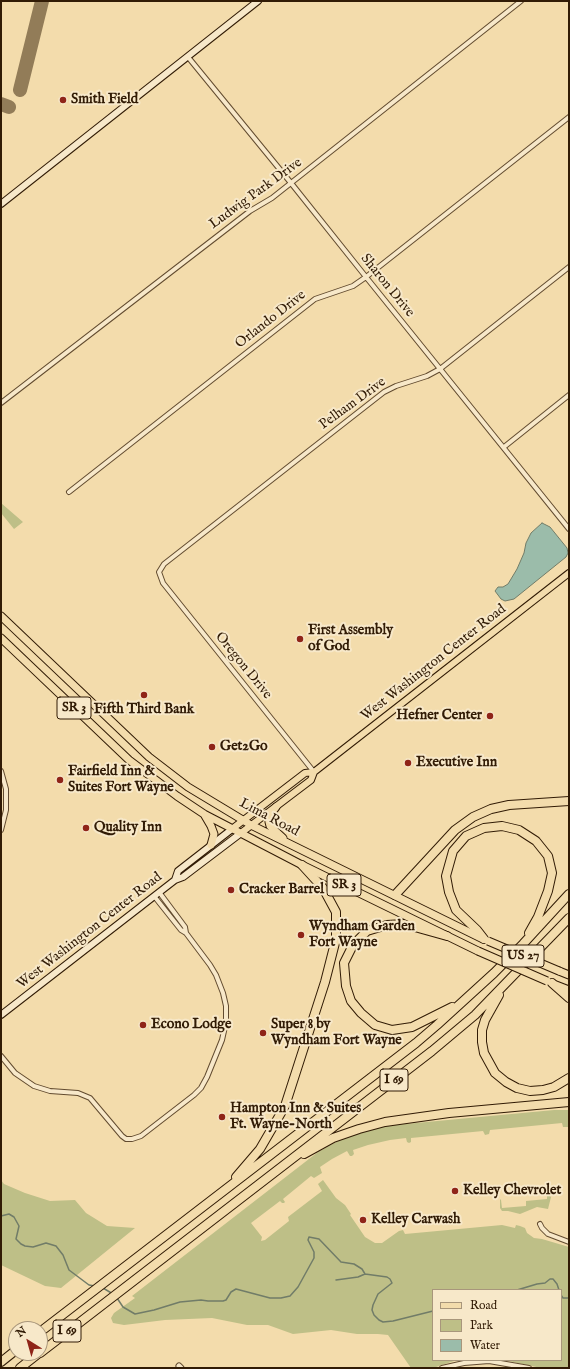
<!DOCTYPE html>
<style>
body{margin:0}
#map{position:relative;width:570px;height:1369px;overflow:hidden;background:#f3dcac;font-family:"IM FELL English",serif}
canvas{display:block}
.frame{position:absolute;inset:0;border:2px solid #311b05;pointer-events:none}
.legend{position:absolute;left:432px;top:1289px;width:130px;height:72px;box-sizing:border-box;background:#f7e8c9;border:1px solid #a8967b;margin:0;padding:5px 7px;list-style:none;font-size:12px;color:#311b05}
.legend li{display:flex;align-items:center;gap:8px;height:20px}
.legend b{width:20px;border:1px solid #a8967b}
.north{position:absolute;left:8px;top:1321px;width:40px;height:40px;box-sizing:border-box;background:#f7e8c9;border:1px solid #a8967b;border-radius:50%;rotate:323deg;font-size:11px;font-weight:700;line-height:16px;text-align:center;color:#311b05}
.north::after{content:'';display:block;margin:auto;width:14px;height:18px;background:#8f2418;clip-path:polygon(50% 0,100% 100%,50% 72%,0 100%)}
</style>
<div id="map">
<canvas width="570" height="1369"></canvas>
<div class="frame"></div>
<ul class="legend">
<li><b style="height:5px;background:#f3dcac"></b>Road</li>
<li><b style="height:11px;background:#bebf87"></b>Park</li>
<li><b style="height:11px;background:#9bbcaa"></b>Water</li>
</ul>
<div class="north">N</div>
</div>
<script>
const ctx = document.querySelector('canvas').getContext('2d');
ctx.lineJoin = 'round';
function fill(path, color) { ctx.fillStyle = color; ctx.fill(path, 'evenodd'); }
const toPath = rows => new Path2D(rows.map(r => 'M' + r).join(''));
function stroke(path, color, width, dash) { ctx.strokeStyle = color; ctx.lineWidth = width; ctx.lineCap = dash ? 'butt' : 'round'; ctx.setLineDash(dash || []); ctx.stroke(path); }
function drawText(font, color, halo, rows, align = 'center') {
  ctx.font = font + ' "IM FELL English",serif'; ctx.lineWidth = 4; ctx.setLineDash([]); ctx.textBaseline = 'middle'; ctx.strokeStyle = halo; ctx.fillStyle = color; for (const [text, x, y, turn = 0] of rows) {
    ctx.save(); ctx.translate(x, y); ctx.rotate((+turn || 0) * Math.PI / 180); ctx.textAlign = isNaN(turn) ? turn : align; if (halo) ctx.strokeText(text, 0, 0); ctx.fillText(text, 0, 0); ctx.restore();
  }
}
fill(toPath([
 [1,503,23,522,14,529,1,513],
 [554,1110,569,1110,569,1127,563,1127,562,1123,490,1130,489,1134,485,1135,483,1131,411,1138,411,1142,409,1143,407,1142,406,1138,390,1140,368,1145,353,1150,354,1154,352,1156,350,1156,347,1151,332,1159,320,1167,322,1173,314,1178,311,1176,283,1199,285,1202,284,1203,282,1203,280,1201,251,1223,262,1237,261,1241,265,1240,289,1221,288,1217,322,1191,318,1184,323,1180,336,1198,345,1205,351,1214,350,1215,365,1237,375,1243,382,1243,399,1231,403,1230,405,1234,502,1225,515,1228,516,1225,520,1226,525,1228,527,1233,534,1238,542,1239,569,1247,569,1368,541,1368,504,1360,561,1360,561,1290,433,1290,433,1360,464,1360,454,1361,433,1368,411,1368,388,1335,378,1334,357,1334,331,1330,293,1334,268,1325,247,1325,212,1318,165,1320,124,1325,113,1323,111,1318,114,1313,135,1298,132,1296,318,1152,340,1140,352,1135,384,1126],
 [1,1180,4,1184,25,1193,50,1201,75,1200,86,1213,107,1226,135,1228,61,1288,45,1286,1,1265],
 [549,1195,551,1197,548,1209,537,1207,520,1214,508,1211,502,1211,500,1208,500,1199,501,1200,502,1208,526,1206,526,1201,547,1199,547,1196]
]), '#bebf87');
const water = toPath([
 [542,523,550,527,567,548,568,553,566,557,514,599,505,601,501,599,495,591,498,587,503,587,508,584,517,569,524,553,526,543,531,533,542,523]
]);
fill(water, '#9bbcaa');
stroke(water, '#717c68', 1);
stroke(toPath([
 [1,1216,9,1214,14,1217,19,1226,16,1239,21,1244,25,1246,33,1247,46,1243,56,1246,63,1255,69,1270,89,1285,95,1286],
 [336,1280,358,1277,365,1274,387,1277,390,1279,392,1283,378,1294,373,1305,372,1310,374,1315,379,1320,383,1322,393,1321,433,1311],
 [103,1288,113,1294],
 [517,1290,537,1284,545,1283,550,1279,553,1279,557,1284,559,1290],
 [561,1295,563,1298,569,1298],
 [117,1298,123,1307,135,1314,154,1310,180,1302,201,1300,208,1301,223,1301,226,1300,231,1292,236,1289,270,1298,281,1298,290,1296,298,1287,314,1258,314,1252,308,1240,309,1237,319,1239,341,1262,354,1264,362,1269,365,1274]
]), '#717c68', 1.5);
stroke(toPath([
 [20,90,42,1],
 [1,104,9,107]
]), '#927c58', 14);
const minor = toPath([
 [188,57,291,183,366,277,569,529],
 [1,403,250,211,272,198,521,1],
 [504,447,569,395],
 [69,492,315,299,353,286,366,277,569,117],
 [1,771,6,789,6,810,1,830],
 [314,772,163,583,159,572,164,564,384,392,396,386,427,376,440,369,569,267],
 [159,892,185,927,186,933],
 [1,1056,15,1073,34,1086,50,1091,78,1093,90,1098,122,1136,126,1139,132,1139,141,1136,194,1095,201,1088,207,1077,222,1040,226,1022,226,1006,223,993,216,975,210,965,186,933,181,930,154,896],
 [540,1224,542,1228,548,1234,569,1242],
 [442,1368,464,1363,489,1361,529,1368]
]);
const tertiary = toPath([
 [179,1366,181,1368]
]);
const secondary = toPath([
 [1,204,258,1],
 [175,880,178,871,232,829],
 [1,1015,175,880,183,877,241,833]
]);
const primary = toPath([
 [232,829,305,773,314,772],
 [241,833,311,780,314,772,569,573]
]);
const trunk = toPath([
 [1,616,149,757,188,787,251,825,483,939],
 [1,638,129,760,177,796,204,814,302,865,478,951],
 [276,807,270,815,269,822,270,826,283,838],
 [204,814,211,826,214,834,211,845],
 [559,971,569,975],
 [556,985,569,990]
]);
const motorway = toPath([
 [395,895,455,830,473,817,491,809,509,805,569,801],
 [447,936,404,924,387,925,367,931,353,945,344,963,346,986,351,1001,361,1013,375,1025,392,1030,412,1027,452,1007],
 [484,939,477,930,456,910,449,892,446,876,453,851,466,836,484,828,502,826,519,830,536,841,548,856,552,873,548,891,538,917,529,933],
 [552,983,569,998],
 [499,995,485,1020,482,1030,482,1042,484,1053,495,1073,506,1082,517,1088,530,1091,543,1090,554,1087,569,1078],
 [304,1154,333,1138,359,1129,385,1122,449,1113,569,1102],
 [236,1177,260,1149,285,1106,325,982,336,939,336,912,323,888,302,865],
 [40,1332,416,1043,437,1025,494,973,523,944,569,894],
 [40,1353,432,1051,475,1015,569,918],
 [1,1362,16,1350],
 [20,1368,39,1353]
]);
stroke(minor, '#624b2f', 6);
stroke(tertiary, '#624b2f', 7);
stroke(secondary, '#311b05', 8);
stroke(primary, '#311b05', 8);
stroke(trunk, '#311b05', 9);
stroke(motorway, '#311b05', 10);
stroke(minor, '#f7e8c9', 4);
stroke(tertiary, '#f7e8c9', 5);
stroke(secondary, '#f7e8c9', 6);
stroke(primary, '#f3dcac', 6);
stroke(trunk, '#f3dcac', 7);
stroke(motorway, '#f3dcac', 8);
const trunkBridge = toPath([
 [488,941,559,971],
 [478,951,547,981]
]);
stroke(trunkBridge, '#311b05', 9, []);
stroke(trunkBridge, '#f3dcac', 7);
for (const [x, y, r, color] of [
 [63,100,4,"#8f2418"],
 [300,639,4,"#8f2418"],
 [144,695,4,"#8f2418"],
 [490,716,4,"#8f2418"],
 [212,747,4,"#8f2418"],
 [408,763,4,"#8f2418"],
 [60,780,4,"#8f2418"],
 [86,828,4,"#8f2418"],
 [231,890,4,"#8f2418"],
 [301,935,4,"#8f2418"],
 [143,1025,4,"#8f2418"],
 [263,1033,4,"#8f2418"],
 [222,1117,4,"#8f2418"],
 [455,1191,4,"#8f2418"],
 [363,1220,4,"#8f2418"]
]) { const dot = new Path2D(); dot.arc(x, y, r, 0, 2 * Math.PI); ctx.fillStyle = color; ctx.fill(dot); stroke(dot, '#f7e8c9', 1.5); }
for (const [x, y, w] of [
 [74,708,34],
 [344,885,34],
 [523,956,42],
 [394,1080,28],
 [67,1331,28]
]) { const box = new Path2D(); box.roundRect(x - w / 2, y - 11, w, 22, 3); ctx.fillStyle = '#f7e8c9'; ctx.fill(box); stroke(box, '#311b05', 1); }
drawText('bold 13px', '#311b05', null, [
 ["SR 3",74,708],
 ["SR 3",344,885],
 ["US 27",523,956],
 ["I 69",394,1080],
 ["I 69",67,1331]
]);
drawText('bold 14px', '#311b05', '#f7e8c9', [
 ["Smith Field",71,100],
 ["First Assembly",308,631],
 ["of God",308,647],
 ["Fifth Third Bank",144,710,"center"],
 ["Hefner Center",482,716,"right"],
 ["Get2Go",220,747],
 ["Executive Inn",416,763],
 ["Fairfield Inn &",68,772],
 ["Suites Fort Wayne",68,788],
 ["Quality Inn",94,828],
 ["Cracker Barrel",239,890],
 ["Wyndham Garden",309,927],
 ["Fort Wayne",309,943],
 ["Econo Lodge",151,1025],
 ["Super 8 by",271,1025],
 ["Wyndham Fort Wayne",271,1041],
 ["Hampton Inn & Suites",230,1109],
 ["Ft. Wayne-North",230,1125],
 ["Kelley Chevrolet",463,1191],
 ["Kelley Carwash",371,1220]
], 'left');
drawText('14px', '#311b05', '#f7e8c9', [
 ["Ludwig Park Drive",256,194,-36],
 ["Sharon Drive",387,286,51],
 ["Orlando Drive",271,320,-38],
 ["Pelham Drive",353,404,-36],
 ["West Washington Center Road",434,663,-38],
 ["Oregon Drive",243,666,51],
 ["Lima Road",269,818,28],
 ["West Washington Center Road",90,931,-38]
]);
</script>
